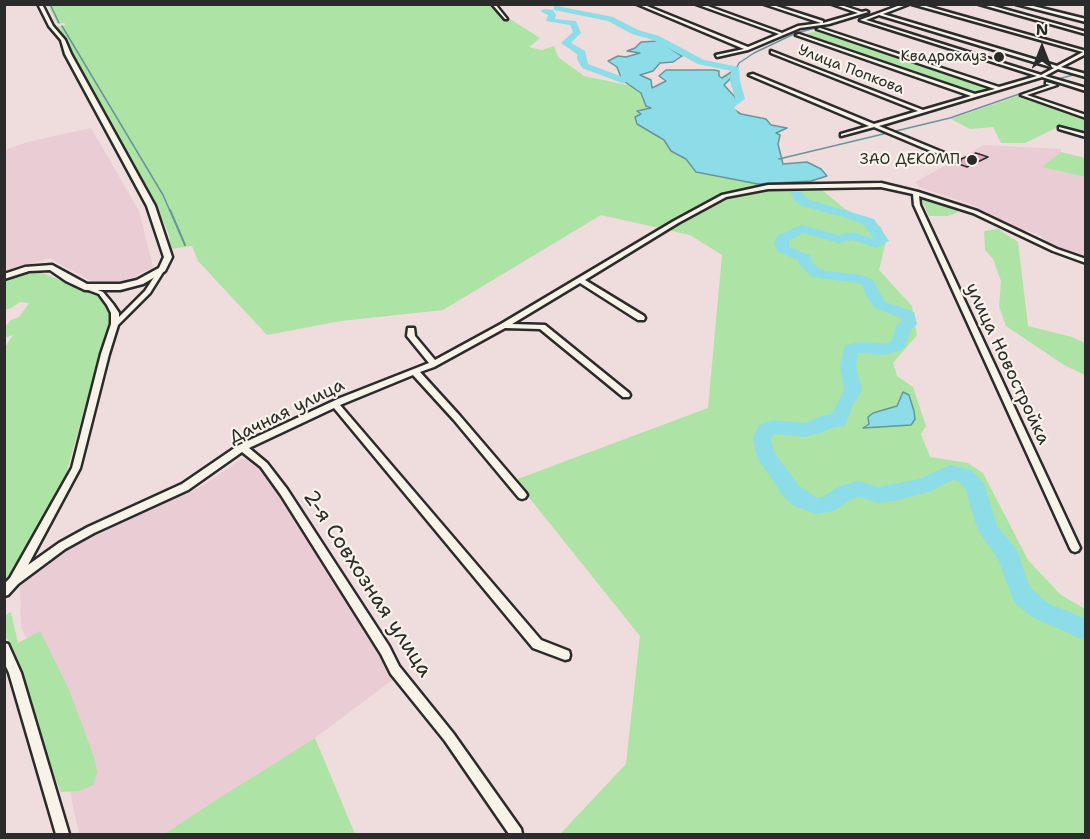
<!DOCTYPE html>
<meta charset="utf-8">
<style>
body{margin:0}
#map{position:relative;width:1090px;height:839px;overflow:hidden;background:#efdcdc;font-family:"Shantell Sans",sans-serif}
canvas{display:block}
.frame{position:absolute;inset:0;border:6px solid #2b2b2b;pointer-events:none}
.north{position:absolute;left:1012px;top:18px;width:60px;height:60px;-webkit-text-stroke:4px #f7f3e8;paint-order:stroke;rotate:0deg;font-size:16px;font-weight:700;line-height:24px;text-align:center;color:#2b2b2b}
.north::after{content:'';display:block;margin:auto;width:21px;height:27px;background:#2b2b2b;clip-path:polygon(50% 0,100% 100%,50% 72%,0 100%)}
</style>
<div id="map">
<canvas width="1090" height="839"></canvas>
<div class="frame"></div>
<div class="north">N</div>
</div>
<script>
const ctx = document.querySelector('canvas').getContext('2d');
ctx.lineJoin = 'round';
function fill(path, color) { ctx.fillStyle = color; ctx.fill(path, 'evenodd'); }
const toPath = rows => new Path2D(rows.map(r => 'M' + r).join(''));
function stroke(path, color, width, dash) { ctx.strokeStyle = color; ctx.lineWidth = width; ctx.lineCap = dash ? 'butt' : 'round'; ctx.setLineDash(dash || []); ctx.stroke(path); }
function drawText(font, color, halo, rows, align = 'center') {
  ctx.font = font + ' "Shantell Sans",sans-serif'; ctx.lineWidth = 4.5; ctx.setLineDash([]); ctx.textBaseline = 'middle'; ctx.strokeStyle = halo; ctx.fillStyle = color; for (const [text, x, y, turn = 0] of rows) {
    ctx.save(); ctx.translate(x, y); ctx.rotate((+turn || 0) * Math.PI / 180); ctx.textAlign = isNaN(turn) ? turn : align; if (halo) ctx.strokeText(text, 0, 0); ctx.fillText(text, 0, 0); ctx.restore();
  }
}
fill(toPath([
 [91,128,139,211,153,267,134,277,114,283,96,284,49,258,5,272,5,150,28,142],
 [984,145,1061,149,1061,152,1043,167,1085,177,1085,257,1047,244,1041,236,1026,230,1020,231,976,210,979,207,919,187,915,182],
 [241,459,256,460,339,587,395,678,315,738,164,834,79,834,46,677,21,627,20,586,61,552,204,485]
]), '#eaccd4');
fill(toPath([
 [48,5,488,5,540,38,529,47,542,50,554,46,558,57,584,76,632,86,641,93,651,109,638,111,641,114,635,117,635,122,664,140,671,151,686,158,696,172,758,184,811,181,829,183,761,186,771,189,805,187,822,190,845,209,881,227,886,241,879,270,912,306,917,335,893,363,897,376,913,387,926,426,921,434,930,457,968,463,983,473,1028,560,1061,595,1085,609,1085,834,560,834,626,764,640,636,515,480,708,408,722,255,690,235,601,215,443,310,341,321,267,335,198,261,192,246,171,249,169,235,156,203,72,58,69,46,56,27,66,25,64,23,57,23],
 [819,30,991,88,992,89,974,94,803,35],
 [1018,96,1085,118,1085,134,1060,126,1025,143,1001,143,993,127,970,129,951,119],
 [1061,152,1085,158,1085,177,1042,167],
 [921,198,921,197,959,212,947,216,929,216],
 [998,229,1018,242,1028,326,1072,337,1085,343,1085,375,1064,365,1006,326,999,306,1001,281,993,259,985,250,984,231],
 [40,272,99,296,108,311,109,322,64,481,41,527,17,568,5,583,4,349,13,335,5,338,5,327,11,320,19,317,29,303,20,302,11,308,5,310,5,278],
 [11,612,18,643,40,631,70,692,95,760,97,773,93,785,79,791,61,792,45,754,28,690,15,653,5,635,4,616],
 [315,738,355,834,164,834,221,797]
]), '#ade3a5');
const water = toPath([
 [659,41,682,56,673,62,660,63,653,71,640,75,651,80,652,88,666,81,659,76,666,70,714,70,719,71,719,76,722,78,736,69,733,76,724,85,735,97,733,109,741,114,766,119,771,125,787,128,776,133,780,135,778,144,783,164,807,162,821,169,827,176,811,181,758,184,696,172,686,159,671,151,664,140,637,124,635,117,641,114,637,111,651,108,646,106,641,93,622,80,617,67,608,61,618,56,626,57,640,53,627,51,635,48,641,42,659,41],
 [903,392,909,395,914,411,915,419,911,425,863,428,869,424,868,417,873,413,897,406,903,392]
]);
fill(water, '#8ddde8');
stroke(water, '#66969c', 1.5);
stroke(toPath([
 [50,4,59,23],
 [62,26,163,195,170,211],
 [736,69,739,63,754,53,796,33,889,9,898,4],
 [1058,79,1077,74],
 [779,159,950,118,1051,83]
]), '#66969c', 1.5);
stroke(toPath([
 [170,210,185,245]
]), '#66969c', 2);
fill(toPath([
 [557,6,613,17,638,30,659,36,704,60,739,67,740,81,745,99,734,107,741,119,732,121,723,106,735,98,730,81,731,71,698,64,653,40,632,34,608,21,554,10,554,6,557,6],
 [544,9,553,10,556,15,555,19,576,21,581,33,571,43,585,51,588,64,623,77,636,76,647,80,647,84,632,81,622,83,582,68,577,59,577,54,561,43,573,32,570,25,546,21,548,15,540,11,544,9],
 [795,186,799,187,804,196,810,200,874,219,889,241,876,248,852,240,838,243,803,233,789,240,789,247,810,255,812,262,821,270,861,275,873,280,885,302,914,312,917,324,911,329,905,347,899,351,884,355,858,353,856,365,862,390,852,407,845,426,830,428,824,432,805,437,774,434,771,438,773,451,799,486,817,498,823,497,839,486,859,481,878,487,919,479,950,465,971,470,984,484,997,526,1017,550,1030,588,1048,603,1086,619,1086,641,1032,617,1014,602,998,559,978,530,965,488,958,481,952,480,931,491,895,501,878,503,859,497,852,499,834,511,816,514,794,506,785,498,757,458,753,438,759,425,772,420,805,423,820,416,832,414,844,390,840,365,845,345,860,342,887,343,892,340,896,326,901,321,901,318,875,308,866,296,862,285,857,283,812,277,800,266,798,260,778,252,774,243,778,235,802,225,838,235,853,232,874,239,864,225,847,218,802,206,795,201,789,190,795,186]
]), '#8ddde8');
const building = toPath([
 [976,153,988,157,967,167,959,164,961,159,976,153]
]);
fill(building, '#dda8c1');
stroke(building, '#2b2b2b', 1.5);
const street = toPath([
 [492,4,495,4,507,19,505,19,492,4],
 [637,4,642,4,748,47,779,34,696,4,702,4,782,33,798,26,821,23,764,4,770,4,823,21,823,23,858,13,832,4,838,4,862,12,866,11,868,12,829,24,800,28,748,50,717,57,716,55,744,49,637,4],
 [903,4,909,4,883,14,1057,66,1083,52,912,4,919,4,1086,51,1086,54,1061,67,1086,74,1086,77,1058,69,1045,76,1086,88,1086,91,1042,77,879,126,959,159,959,161,957,162,874,127,841,136,841,134,869,126,749,75,753,74,874,124,918,111,771,53,771,51,923,110,971,96,796,35,799,34,975,94,995,89,817,29,820,28,999,87,1037,76,860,20,903,4],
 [879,15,1054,68,1041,75,866,20,879,15],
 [979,4,986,4,1086,32,1086,34,979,4],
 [1046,82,1057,85,1027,95,1086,115,1086,118,1021,95,1050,85,1046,84,1046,82],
 [1059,127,1086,134,1086,137,1059,129,1059,127],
 [881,183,918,192,977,211,1057,249,1086,259,1086,263,1053,251,973,213,919,196,920,205,1080,548,1078,551,1075,552,1072,551,1070,548,914,205,913,194,881,187,768,189,726,197,678,223,585,280,644,316,645,318,644,320,638,320,580,283,512,324,545,325,629,393,630,395,629,397,623,397,540,329,505,328,434,367,420,372,460,416,525,492,527,495,525,498,522,499,519,498,454,420,413,375,340,405,541,640,569,651,570,655,569,659,565,660,533,648,334,408,249,448,267,463,287,489,389,646,399,666,453,733,521,829,522,834,509,834,445,741,391,674,381,654,281,495,261,467,242,452,188,490,94,533,65,549,18,584,8,595,4,596,4,584,10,578,72,468,101,354,111,324,111,313,107,305,99,294,83,288,83,286,87,286,103,292,113,304,119,313,119,317,145,291,160,268,162,267,165,269,150,293,118,325,109,354,80,468,28,565,59,543,88,527,182,484,239,445,340,398,429,363,407,336,408,328,414,328,415,336,435,360,501,324,674,221,722,195,768,185,881,183],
 [4,643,8,644,21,673,69,834,56,834,9,673,4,662,4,643]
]);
const secondary = toPath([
 [38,4,42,4,53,26,65,40,71,54,155,206,172,257,165,271,143,284,120,290,85,290,66,281,50,270,29,271,4,279,4,274,25,267,52,265,87,284,120,284,137,280,159,268,164,257,147,206,65,54,61,40,49,26,38,4],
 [1025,4,1086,19,1086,22,1016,4,1025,4]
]);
stroke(street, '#2b2b2b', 5);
stroke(secondary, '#2b2b2b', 5);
fill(street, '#f7f3e8');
fill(secondary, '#f7f3e8');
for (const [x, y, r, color] of [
 [999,57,6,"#2b2b2b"],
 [972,160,6,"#2b2b2b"]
]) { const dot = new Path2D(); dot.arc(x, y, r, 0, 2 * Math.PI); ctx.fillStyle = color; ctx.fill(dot); stroke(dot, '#f7f3e8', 2); }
drawText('15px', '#2b2b2b', '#f7f3e8', [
 ["Квадрохауз",987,57],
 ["ЗАО ДЕКОМП",960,160]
], 'right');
drawText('15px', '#2b2b2b', '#f7f3e8', [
 ["Улица Попкова",851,70,21]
]);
drawText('18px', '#2b2b2b', '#f7f3e8', [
 ["улица Новостройка",1007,364,65],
 ["Дачная улица",287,412,-26]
]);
drawText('21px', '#2b2b2b', '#f7f3e8', [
 ["2-я Совхозная улица",367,584,57]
]);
</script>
